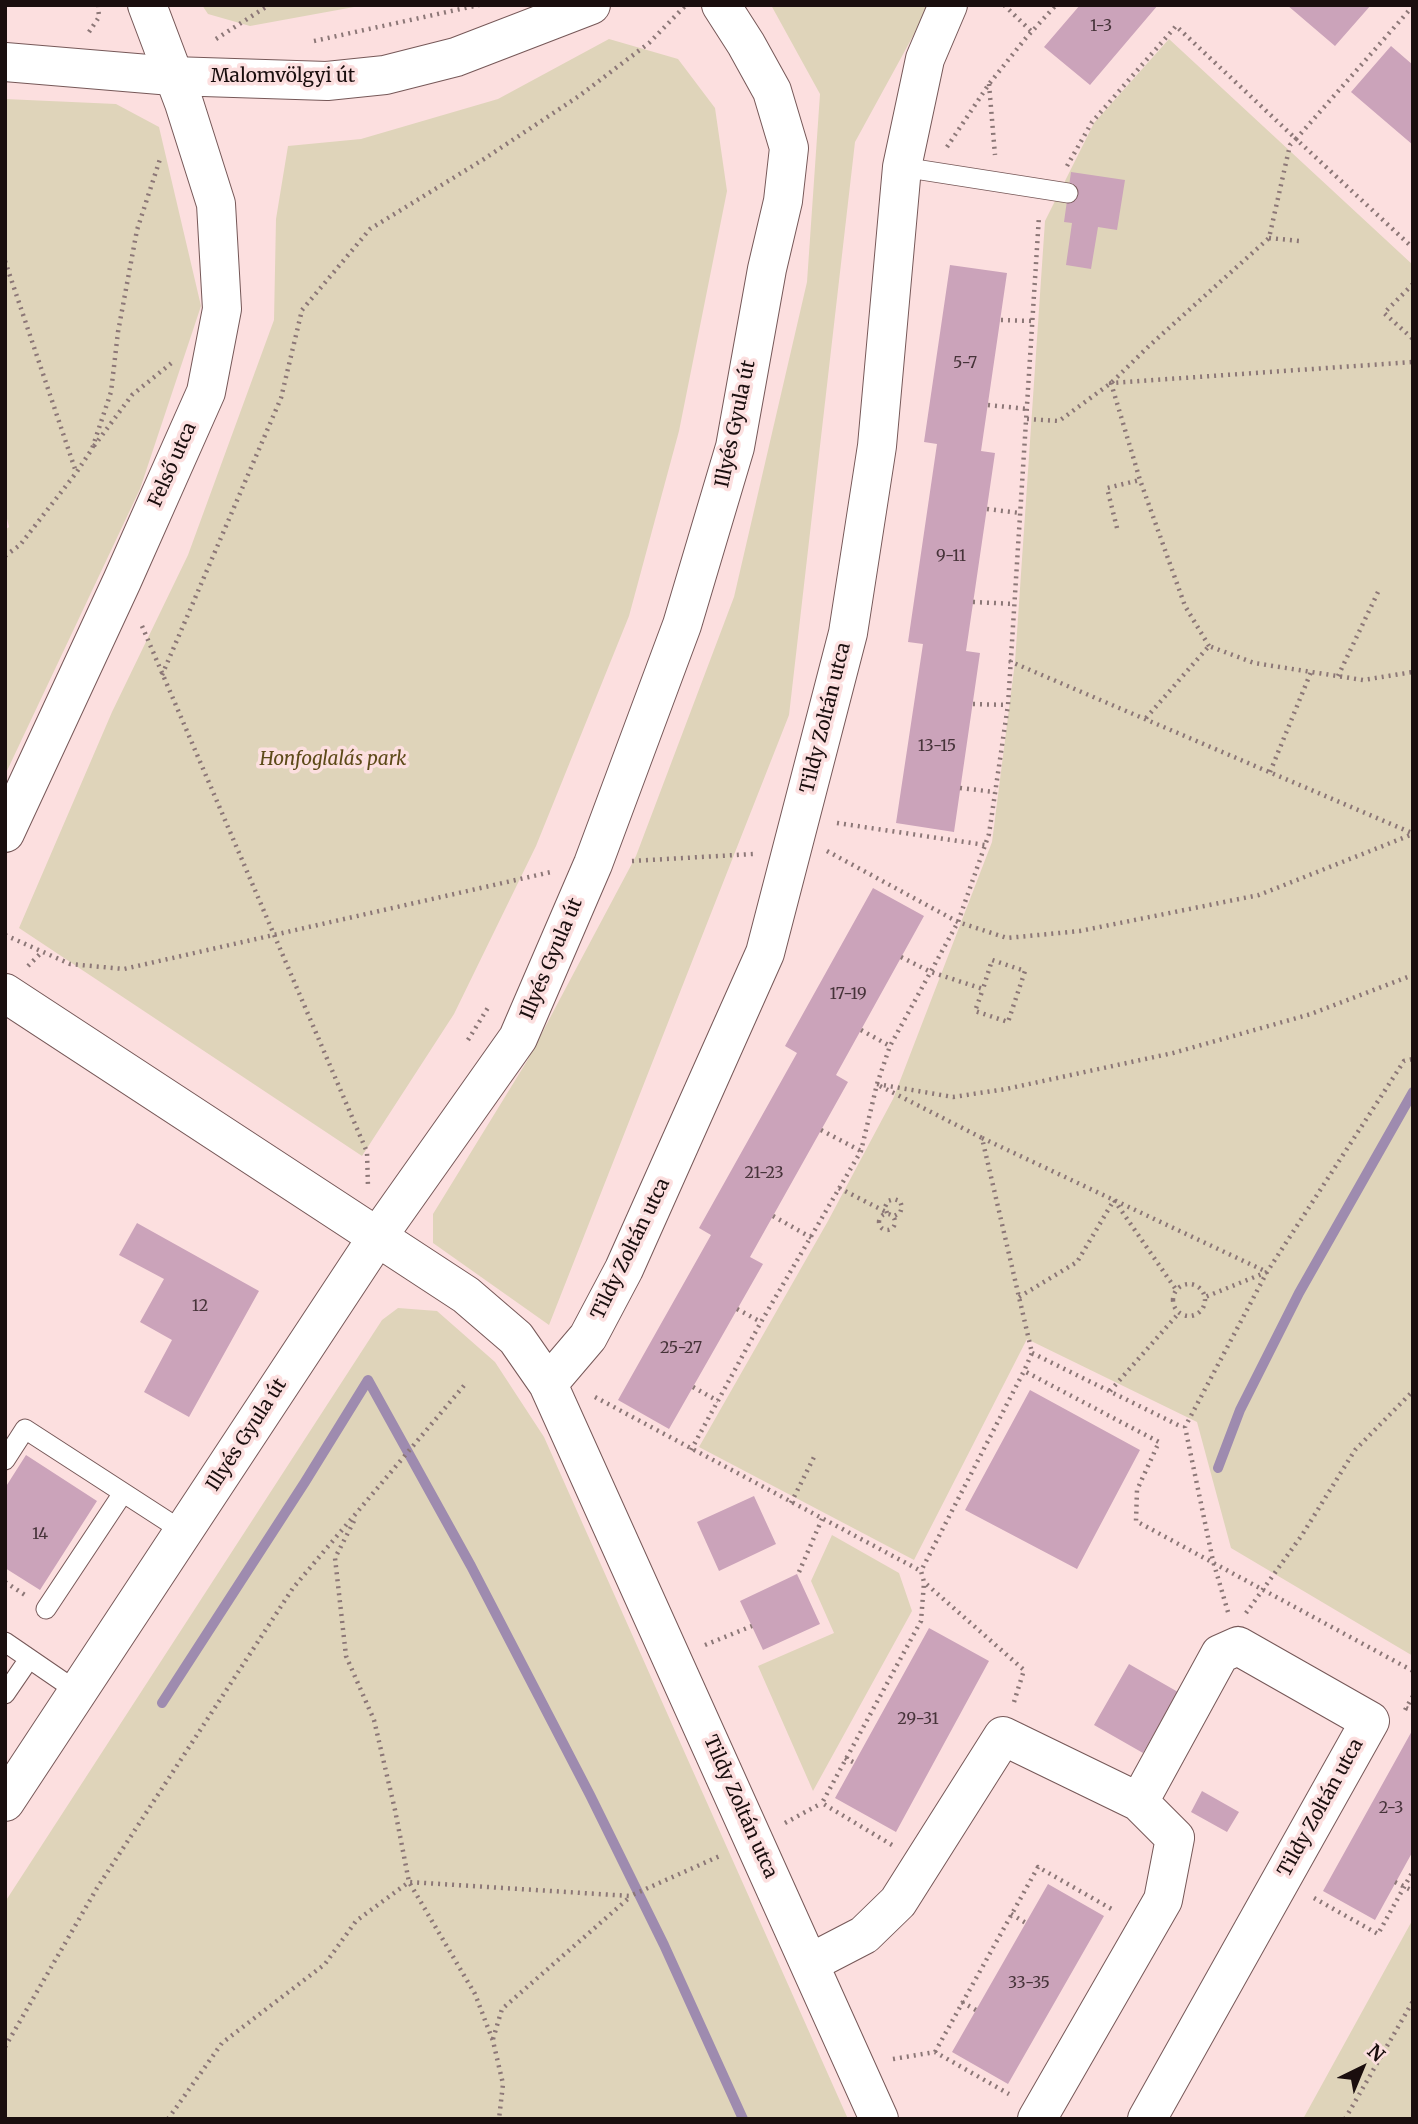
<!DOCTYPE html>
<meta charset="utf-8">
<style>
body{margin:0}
#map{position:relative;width:1418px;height:2124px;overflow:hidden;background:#fcdfdf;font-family:Merriweather,serif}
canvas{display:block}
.frame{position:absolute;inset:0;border:7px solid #1a0e0e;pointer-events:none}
.north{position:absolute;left:1327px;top:2033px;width:70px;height:70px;-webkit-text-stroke:5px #fcdfdf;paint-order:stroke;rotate:43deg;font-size:19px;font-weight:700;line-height:28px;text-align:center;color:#1a0e0e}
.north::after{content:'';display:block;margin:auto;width:24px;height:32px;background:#1a0e0e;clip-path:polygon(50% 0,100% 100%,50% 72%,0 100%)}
</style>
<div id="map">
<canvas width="1418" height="2124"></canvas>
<div class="frame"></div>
<div class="north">N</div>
</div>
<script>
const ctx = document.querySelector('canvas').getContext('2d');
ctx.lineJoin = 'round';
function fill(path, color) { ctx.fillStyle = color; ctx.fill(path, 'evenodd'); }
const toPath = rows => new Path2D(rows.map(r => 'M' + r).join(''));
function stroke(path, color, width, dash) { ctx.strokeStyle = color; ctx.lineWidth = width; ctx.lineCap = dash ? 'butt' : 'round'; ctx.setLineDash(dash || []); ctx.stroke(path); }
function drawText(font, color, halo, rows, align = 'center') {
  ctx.font = font + ' Merriweather,serif'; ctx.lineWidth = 7; ctx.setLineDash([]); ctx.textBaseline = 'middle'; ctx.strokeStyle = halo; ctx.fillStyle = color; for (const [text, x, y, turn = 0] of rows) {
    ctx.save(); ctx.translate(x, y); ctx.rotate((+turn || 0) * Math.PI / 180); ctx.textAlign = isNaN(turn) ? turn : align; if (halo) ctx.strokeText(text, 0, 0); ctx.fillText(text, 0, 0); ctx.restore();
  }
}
fill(toPath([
 [202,5,365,5,250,26,208,14],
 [771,5,930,5,855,142,789,715,549,1325,433,1243,433,1214,527,1061,636,856,734,597,807,282,820,94],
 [609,39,678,59,715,108,727,191,679,431,629,616,536,846,454,1014,362,1156,19,928,112,712,188,555,274,320,276,219,288,146,361,139,498,99],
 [1169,39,1413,265,1413,1656,1231,1548,1197,1422,1027,1339,914,1560,699,1447,828,1221,893,1099,992,842,1015,662,1045,221,1094,123],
 [5,99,116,104,159,127,201,306,140,489,5,775,5,530,9,527,5,510],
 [398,1308,437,1311,495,1362,544,1437,848,2119,5,2119,5,1902,382,1320],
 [832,1535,899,1573,912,1611,813,1791,758,1666,834,1633,811,1581],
 [1413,1919,1413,2119,1303,2119]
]), '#dfd4ba');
stroke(toPath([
 [1218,1468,1240,1410,1299,1293,1413,1092],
 [162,1703,305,1482,368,1380,471,1566,590,1795,664,1945,743,2119]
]), '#9e8baf', 10);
fill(toPath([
 [1080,5,1158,5,1090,85,1044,47],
 [1287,5,1371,5,1335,46],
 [1391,46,1413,65,1413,145,1351,92],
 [1071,172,1125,180,1117,230,1098,227,1091,269,1066,265,1072,223,1064,222],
 [950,265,1007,273,981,451,995,453,966,651,980,653,954,832,896,823,923,644,908,642,937,444,924,442],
 [873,888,924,916,836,1075,848,1082,750,1257,763,1264,669,1429,618,1400,711,1235,699,1228,797,1053,785,1046],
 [137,1223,259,1291,189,1417,144,1392,172,1340,140,1322,164,1279,119,1255],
 [1030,1390,1140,1450,1077,1569,965,1510],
 [26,1455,97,1501,40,1590,5,1568,5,1488],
 [754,1496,776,1544,719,1571,697,1522],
 [797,1574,820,1624,763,1650,740,1601],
 [929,1628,989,1661,896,1832,835,1798],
 [1129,1664,1178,1692,1143,1753,1094,1725],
 [1413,1729,1413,1851,1375,1920,1323,1891],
 [1202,1791,1239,1812,1227,1832,1191,1812],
 [1048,1884,1104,1916,1008,2084,952,2052]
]), '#cba3ba');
const service = toPath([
 [902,167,1068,193],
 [5,1460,25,1429,184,1532],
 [46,1609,123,1493],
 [5,1642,78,1692],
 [5,1694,29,1659]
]);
const minor = toPath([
 [5,833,122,581,206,392,222,309,216,204,184,103,147,5],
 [5,993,466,1295,516,1338,548,1384,879,2119],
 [548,1384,588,1337,624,1269,765,953,848,633,877,446,902,167,925,59,948,5],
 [810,1963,864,1935,898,1902,1003,1736,1139,1802,1220,1654,1238,1646,1370,1721,1147,2119],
 [1037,2119,1163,1900,1175,1838,1139,1802]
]);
const tertiary = toPath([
 [5,1802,378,1236,518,1038,593,864,682,625,735,447,767,269,783,201,789,148,772,91,746,44,721,5]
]);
const secondary = toPath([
 [5,62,172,76,327,81,385,75,456,57,591,5]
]);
stroke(service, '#765858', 21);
stroke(minor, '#765858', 40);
stroke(tertiary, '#765858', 40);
stroke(secondary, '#765858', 40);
stroke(toPath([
 [1004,5,1032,32],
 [89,32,99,17,98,5],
 [216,39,269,5],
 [314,41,479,5],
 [989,84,995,155],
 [947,147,989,84,1025,39,1056,5],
 [1067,166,1092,122,1176,26,1296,139,1413,6],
 [1269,238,1300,241],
 [5,261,76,472],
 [1413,284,1384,313,1413,339],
 [1001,320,1033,321],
 [988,405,1028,409],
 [1027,419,1059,421,1111,383,1149,346,1269,238,1290,145,1296,139,1413,248],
 [94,446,132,395,174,361],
 [987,509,1020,513],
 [1117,528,1107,488,1140,480],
 [5,556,20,545,76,473,92,449,111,392,118,332,137,230,161,156],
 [973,602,1014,604],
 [142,626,367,1152,368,1187],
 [1209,646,1185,606,1140,480,1111,383,1413,362],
 [1009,661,1412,833],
 [162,675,281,398,302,310,370,229,484,159,579,96,649,43,685,6],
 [1338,676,1378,592],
 [973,704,1008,705],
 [1146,718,1209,646,1254,663,1363,680,1413,672],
 [1270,772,1311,672],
 [960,788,995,792],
 [837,823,985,845],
 [827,851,958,922,1007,938,1080,931,1259,895,1413,834],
 [632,861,753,854],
 [5,935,70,964,124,969,551,872],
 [901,957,931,972,983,989,992,960,1025,971,1008,1022,975,1011,983,989],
 [28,966,42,952],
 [861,1030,890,1046],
 [468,1040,489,1006],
 [877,1084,953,1097,1006,1089,1173,1053,1311,1014,1413,975],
 [880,1086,982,1138,1032,1353,1024,1371],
 [821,1130,861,1151],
 [982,1138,1267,1272,1205,1297],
 [839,1188,888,1213],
 [887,1213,885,1207,888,1201,894,1199,900,1201,902,1207,900,1213,894,1216],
 '879 1222a8 8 0 1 1 16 0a8 8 0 1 1-16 0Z',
 [773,1216,812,1238],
 '1173 1300a16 16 0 1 1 32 0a16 16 0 1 1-32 0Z',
 [1019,1297,1077,1262,1114,1200,1177,1291],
 [737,1309,761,1322],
 [1032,1353,1182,1427],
 [693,1387,718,1401],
 [1110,1391,1179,1313],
 [595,1397,921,1571],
 [691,1450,761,1322,861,1151,877,1084,890,1046,958,922,989,834,1008,705,1039,216],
 [791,1503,815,1455],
 [354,1521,335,1558,346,1656,374,1720,395,1810,409,1882,475,1994,493,2041,503,2084,499,2119],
 [799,1572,822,1519],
 [5,1582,25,1595],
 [1228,1612,1213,1561,1185,1427,1267,1272,1404,1061,1413,1059],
 [1246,1613,1302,1535,1355,1450,1413,1391],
 [705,1645,752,1626],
 [1014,1702,1024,1670,924,1582,921,1571,1024,1371,1159,1442,1137,1490,1136,1521,1413,1671],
 [1406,1708,1413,1711],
 [1405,1710,1413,1696],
 [845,1758,855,1763],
 [785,1823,822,1803],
 [892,1845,822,1803,921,1621,924,1583],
 [1395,1882,1413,1891],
 [1314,1898,1378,1934,1413,1871],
 [1011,1914,1026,1923],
 [962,2002,976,2010],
 [493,2039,502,2009,630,1897],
 [5,2047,97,1888,293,1588,467,1382],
 [935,2052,1038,1867,1115,1911],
 [893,2059,935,2052,1009,2094],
 [168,2119,222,2043,325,1964,356,1921,409,1882,630,1896,722,1855],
 [1345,2119,1413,2001]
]), '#8c7777', 4.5, [2, 5]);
stroke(service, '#fff', 19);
stroke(minor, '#fff', 38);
stroke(tertiary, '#fff', 38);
stroke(secondary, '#fff', 38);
drawText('16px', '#463339', null, [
 ["1-3",1101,26],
 ["5-7",965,363],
 ["9-11",951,556],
 ["13-15",937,746],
 ["17-19",848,994],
 ["21-23",764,1173],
 ["12",200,1306],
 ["25-27",681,1348],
 ["14",40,1534],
 ["29-31",918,1719],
 ["2-3",1391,1808],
 ["33-35",1029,1983]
]);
drawText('19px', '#1a0e0e', '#fcdfdf', [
 ["Malomvölgyi út",283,77],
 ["Illyés Gyula út",736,424,-78],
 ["Felső utca",173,465,-66],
 ["Tildy Zoltán utca",826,718,-76],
 ["Illyés Gyula út",552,959,-67],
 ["Tildy Zoltán utca",631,1249,-64],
 ["Illyés Gyula út",247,1435,-57],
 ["Tildy Zoltán utca",740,1807,66],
 ["Tildy Zoltán utca",1321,1808,-61]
]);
drawText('italic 19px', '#5d4a19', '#fcdfdf', [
 ["Honfoglalás park",333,760]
]);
</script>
